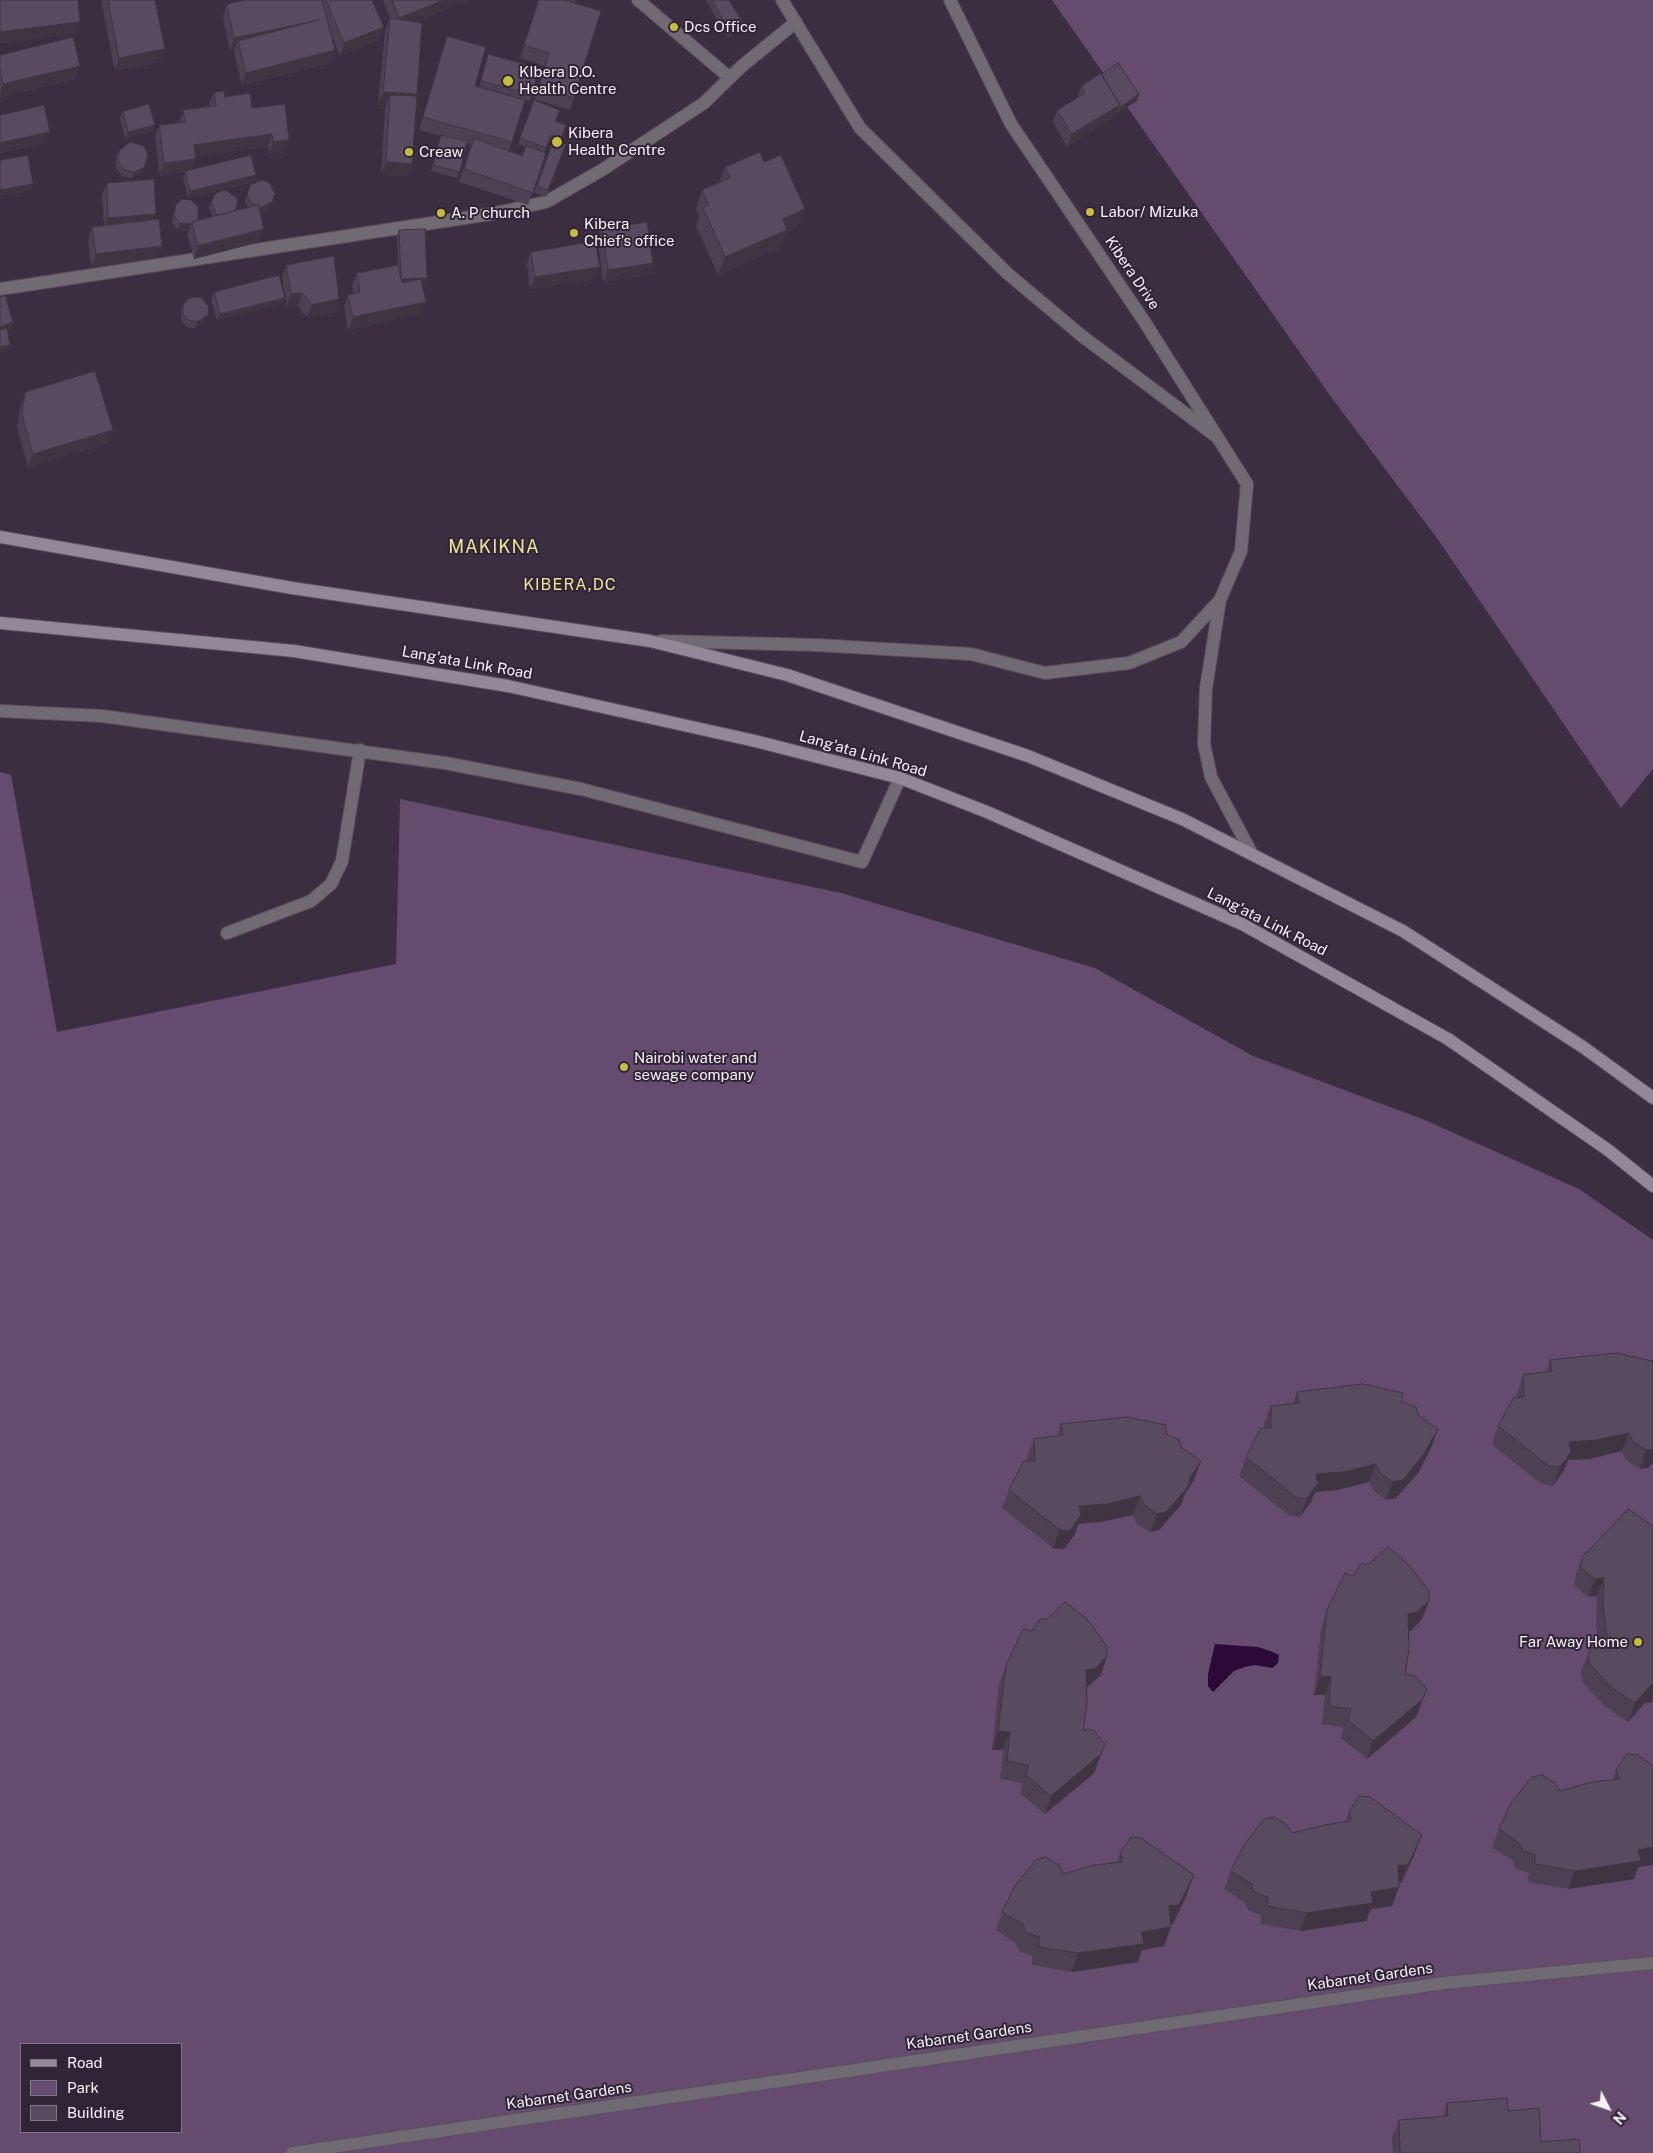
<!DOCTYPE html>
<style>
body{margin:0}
#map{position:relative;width:1653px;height:2153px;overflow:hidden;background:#3b2e41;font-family:"Public Sans",sans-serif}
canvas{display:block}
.legend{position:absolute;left:20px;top:2043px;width:162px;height:90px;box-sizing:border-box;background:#312436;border:1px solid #817686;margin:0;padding:6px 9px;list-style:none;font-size:15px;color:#faf1fd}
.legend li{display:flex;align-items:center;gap:10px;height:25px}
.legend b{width:25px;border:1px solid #817686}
.north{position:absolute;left:1583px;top:2083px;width:50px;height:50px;-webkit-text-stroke:4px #312436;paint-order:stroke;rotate:131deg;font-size:14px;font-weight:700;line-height:20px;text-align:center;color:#faf1fd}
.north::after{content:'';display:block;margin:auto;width:18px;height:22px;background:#faf1fd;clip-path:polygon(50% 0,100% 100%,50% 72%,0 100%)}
</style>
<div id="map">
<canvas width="1653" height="2153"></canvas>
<ul class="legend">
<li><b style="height:6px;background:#928897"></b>Road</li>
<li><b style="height:14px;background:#654c6f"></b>Park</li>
<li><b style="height:14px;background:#594b5f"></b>Building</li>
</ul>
<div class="north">N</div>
</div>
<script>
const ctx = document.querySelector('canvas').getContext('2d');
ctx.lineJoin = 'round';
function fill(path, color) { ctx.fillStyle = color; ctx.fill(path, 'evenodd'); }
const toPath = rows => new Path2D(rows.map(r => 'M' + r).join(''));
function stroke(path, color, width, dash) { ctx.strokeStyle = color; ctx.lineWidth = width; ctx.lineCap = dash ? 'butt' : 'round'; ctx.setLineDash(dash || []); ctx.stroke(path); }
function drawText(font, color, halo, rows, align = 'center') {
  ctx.font = font + ' "Public Sans",sans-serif'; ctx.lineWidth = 4; ctx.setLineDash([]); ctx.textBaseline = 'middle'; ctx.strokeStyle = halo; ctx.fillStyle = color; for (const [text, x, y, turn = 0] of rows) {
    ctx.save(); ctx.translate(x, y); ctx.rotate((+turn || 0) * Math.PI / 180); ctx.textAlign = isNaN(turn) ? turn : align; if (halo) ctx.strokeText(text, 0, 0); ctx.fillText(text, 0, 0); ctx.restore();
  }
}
fill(toPath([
 [1052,0,1653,0,1653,769,1621,808,1439,541,1329,394],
 [0,772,11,775,57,1032,396,964,400,799,841,893,1095,968,1253,1056,1425,1120,1579,1189,1653,1240,1653,2153,0,2153],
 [21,2044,181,2044,181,2132,21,2132]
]), '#654c6f');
fill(toPath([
 [1215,1644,1258,1647,1273,1652,1279,1655,1278,1663,1272,1668,1255,1665,1245,1667,1234,1671,1213,1692,1208,1686,1208,1674]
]), '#2b0a37');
const service = toPath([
 [638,0,730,78],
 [0,289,491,214,546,202,602,170,704,103,742,66,796,22],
 [227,933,311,901,331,884,342,861,360,750]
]);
const minor = toPath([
 [782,0,860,128,1007,273,1082,336,1217,437],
 [0,711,102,716,445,763,581,789,862,862,900,778],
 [292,2153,1444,1983,1653,1963]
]);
const tertiary = toPath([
 [950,0,1011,124,1144,321,1247,484,1241,551,1220,600,1206,688,1204,744,1211,777,1252,854],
 [661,641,816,645,971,654,1045,673,1129,663,1181,642,1220,600]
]);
const secondary = toPath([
 [0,537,292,588,650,641,787,675,1028,756,1182,819,1403,931,1583,1047,1653,1098],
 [0,623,294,651,508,686,755,741,900,778,987,812,1242,924,1448,1039,1608,1150,1653,1186]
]);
stroke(service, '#5a4d5f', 14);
stroke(minor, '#5a4d5f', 14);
stroke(tertiary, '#5a4d5f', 14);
stroke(secondary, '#5a4d5f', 14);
stroke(service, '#706a73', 12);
stroke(minor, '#706a73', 12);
stroke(tertiary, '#706a73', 12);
stroke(secondary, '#928897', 12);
fill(toPath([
 [101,0,155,0,160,62,115,71],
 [245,0,374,0,373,1,379,40,340,56,331,34,331,63,242,85,234,53,235,49,230,51,223,17,227,4],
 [384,0,470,0,416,22,417,94,416,96,408,176,381,175,385,107,386,105,378,105,385,31,390,18,383,1],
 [538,0,575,3,574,98,570,110,534,99,545,66,520,58],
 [706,0,729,0,744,24,741,31,728,38],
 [447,36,475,86,512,142,509,151,522,156,525,147,518,144,534,100,555,121,566,125,560,141,566,144,546,197,534,192,552,143,548,142,544,153,546,153,528,205,459,182,471,145,467,143,457,178,431,171,441,136,419,130,443,49],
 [488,54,532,95,530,101,479,87],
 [0,55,75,79,0,97],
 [1081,86,1137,101,1118,113,1118,112,1115,117,1067,147,1053,122,1057,110,1077,98],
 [214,92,252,108,289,140,285,152,269,154,268,147,196,156,192,169,254,182,188,198,183,177,185,172,160,176,155,138,159,125,179,123,183,110,209,106,209,105],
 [123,111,155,125,152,132,125,138,120,117],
 [119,151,141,174,132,178,122,176,116,168,116,157],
 [764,162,798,227,786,233,780,248,718,275,696,226,699,217,696,209,702,190,719,183,725,167],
 [107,183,154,220,162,246,157,258,91,267,88,240,92,227,104,226,102,195],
 [250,185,270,208,260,213,260,242,194,259,187,234,189,231,177,230,172,223,174,211,176,204,198,218,197,220,212,216,209,208,211,202,236,210,248,207,245,201],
 [602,229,653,263,649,275,603,282,598,242],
 [399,230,424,284,422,284,421,314,348,330,344,307,348,295,354,294,352,286,357,273,398,265,397,236],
 [531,252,595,279,530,289,527,264],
 [286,265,339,299,335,312,307,317,298,306,287,307,282,278],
 [214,292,285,298,282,304,217,320,211,299],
 [183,305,205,322,195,328,187,327,181,320,181,311],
 [25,392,113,430,108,443,28,467,17,428,21,405],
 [1550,1360,1653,1361,1653,1462,1649,1467,1640,1469,1626,1460,1622,1451,1589,1459,1568,1460,1564,1470,1553,1486,1542,1484,1492,1445,1498,1426,1517,1397,1517,1394,1523,1375,1546,1372],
 [1297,1392,1402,1402,1418,1415,1431,1448,1418,1473,1396,1498,1386,1500,1374,1491,1369,1482,1337,1490,1315,1492,1311,1502,1300,1517,1290,1516,1239,1476,1246,1457,1264,1428,1264,1424,1271,1406,1293,1403],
 [1061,1424,1166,1434,1181,1447,1194,1480,1185,1494,1181,1505,1159,1530,1150,1532,1137,1524,1133,1515,1100,1522,1078,1524,1075,1534,1064,1549,1053,1548,1002,1508,1009,1490,1027,1461,1027,1457,1034,1439,1057,1436],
 [1653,1526,1653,1701,1652,1702,1645,1703,1628,1722,1605,1706,1582,1682,1581,1672,1588,1654,1598,1641,1596,1623,1597,1596,1588,1597,1574,1585,1576,1574,1583,1556],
 [1353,1576,1429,1601,1422,1619,1411,1631,1408,1631,1405,1675,1420,1708,1416,1717,1367,1759,1341,1738,1344,1728,1322,1724,1325,1695,1314,1695,1321,1629,1327,1610],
 [1107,1656,1101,1675,1089,1686,1087,1687,1083,1730,1105,1744,1094,1773,1045,1814,1020,1793,1022,1783,1000,1779,1003,1750,992,1750,999,1684,1006,1666],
 [1627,1754,1638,1867,1634,1879,1568,1889,1528,1882,1529,1873,1515,1868,1513,1861,1492,1847,1499,1829,1560,1791,1613,1780,1616,1770],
 [1349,1812,1415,1853,1401,1883,1399,1883,1399,1887,1392,1906,1371,1909,1366,1921,1300,1931,1261,1924,1261,1915,1248,1910,1245,1903,1224,1889,1231,1871,1292,1833,1345,1822],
 [1120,1853,1187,1894,1173,1924,1171,1924,1164,1946,1142,1950,1138,1962,1072,1972,1032,1965,1032,1956,1019,1951,1016,1943,996,1930,1002,1912,1063,1874,1117,1862],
 [1447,2103,1508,2111,1541,2142,1580,2153,1393,2153,1392,2138,1399,2120,1443,2116]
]), '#4d4052');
fill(toPath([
 [444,0,470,0,395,31,399,18],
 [319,20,238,41,235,49,230,51,234,38],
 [80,22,76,34,0,44,0,32],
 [744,24,741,31,728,38,730,32],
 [384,27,379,40,340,56,344,43],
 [165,49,160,62,115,71,119,58],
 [335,50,331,63,242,85,246,73],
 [80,66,75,79,0,97,0,94,3,84],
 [383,92,417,94,412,106,390,95,386,105,378,105],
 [1139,94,1137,101,1118,113,1121,107],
 [1120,105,1115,117,1067,147,1072,134],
 [155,125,152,132,125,138,128,132],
 [50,132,45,144,0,154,0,143],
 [272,134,268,147,189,157,194,145],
 [289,140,285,152,269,154,273,142],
 [196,159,191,171,185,171,185,172,160,176,164,163],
 [386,162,412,164,408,176,381,175],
 [144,168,141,174,132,178,134,172],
 [256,175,254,182,188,198,190,191],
 [33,184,31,191,0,196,0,190],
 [272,202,270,208,258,214,260,208],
 [805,209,798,227,786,233,780,248,718,275,725,257,783,219],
 [156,214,151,227,104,230,108,218],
 [180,223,191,224,189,231,177,230],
 [264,229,260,242,194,259,198,246],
 [162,246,157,258,91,267,96,254],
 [653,263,649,275,603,282,608,270],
 [600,267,595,279,530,289,535,277],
 [427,278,424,284,398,285,401,279],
 [302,293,298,306,287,307,291,294],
 [285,298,282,304,217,320,220,314],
 [339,299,335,312,307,317,312,305],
 [426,302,421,314,348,330,353,317],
 [208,315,205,322,195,328,197,322],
 [13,322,11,329,0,332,0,327],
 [10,345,7,351,0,353,0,347],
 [113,430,108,443,28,467,33,454],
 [1438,1429,1431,1448,1418,1473,1396,1498,1386,1500,1393,1482],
 [1629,1433,1622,1451,1589,1459,1568,1460,1564,1470,1553,1486,1569,1442],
 [1653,1449,1653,1462,1649,1467,1640,1469,1646,1450],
 [1201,1461,1194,1480,1185,1494,1181,1505,1159,1530,1150,1532,1157,1514,1190,1478],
 [1376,1464,1369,1482,1337,1490,1315,1492,1311,1502,1300,1517,1316,1474],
 [1140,1496,1133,1515,1100,1522,1078,1524,1075,1534,1064,1549,1053,1548,1060,1530,1079,1506],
 [1604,1578,1597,1596,1588,1597,1595,1579],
 [1429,1601,1422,1619,1411,1631,1401,1633,1408,1614],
 [1107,1656,1101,1675,1089,1686,1080,1688,1086,1670],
 [1320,1676,1331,1677,1325,1695,1314,1695],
 [1651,1685,1653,1685,1652,1702,1645,1703,1628,1722,1635,1703],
 [1427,1689,1416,1717,1367,1759,1373,1741],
 [998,1731,1010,1732,1003,1750,992,1750],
 [1105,1744,1094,1773,1045,1814,1051,1796],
 [1422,1835,1415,1853,1401,1883,1391,1883,1398,1865],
 [1653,1847,1653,1865,1638,1867,1634,1879,1568,1889,1575,1871,1638,1850],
 [1194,1875,1187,1894,1173,1924,1162,1924,1169,1906],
 [1399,1887,1392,1906,1371,1909,1366,1921,1300,1931,1307,1913,1371,1892],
 [1171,1927,1164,1946,1142,1950,1138,1962,1072,1972,1078,1953,1142,1932]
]), '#3e3442');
const building = toPath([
 [0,0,78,0,80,22,0,32,0,0],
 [108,0,155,0,165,49,119,58,108,0],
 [245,0,322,0,335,50,246,73,238,41,319,20,234,38,227,4,245,0],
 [326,0,372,0,384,27,344,43,326,0],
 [392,0,444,0,399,18,392,0],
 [539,0,565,0,601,11,574,98,539,87,549,53,524,45,539,0],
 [565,0,576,0,575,3,565,0],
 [712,0,729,0,744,24,730,32,712,0],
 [390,18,422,23,417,94,383,92,390,18],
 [447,36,486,47,475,86,525,100,512,142,423,117,447,36],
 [73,37,80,66,3,84,0,69,0,55,73,37],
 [488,54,539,68,532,95,481,81,488,54],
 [1118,63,1139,94,1121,107,1101,74,1118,63],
 [1101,73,1120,105,1072,134,1057,110,1085,93,1081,86,1101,73],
 [224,91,225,97,250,93,252,108,285,104,289,140,273,142,272,134,194,145,196,159,164,163,159,125,185,122,183,110,216,106,214,92,224,91],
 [390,95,417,96,412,164,386,162,390,95],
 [534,100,560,110,555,121,566,125,561,139,551,135,546,148,520,138,534,100],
 [149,104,155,125,128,132,123,111,149,104],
 [44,105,50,132,0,143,0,115,44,105],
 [441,135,467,141,460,172,433,165,441,135],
 [474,138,522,156,526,146,546,153,533,193,464,169,474,138],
 [554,139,566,144,548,190,537,186,554,139],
 [130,142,144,146,148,155,144,168,134,172,124,170,118,161,119,151,130,142],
 [760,152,764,162,781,155,805,209,783,219,787,230,725,257,703,208,709,205,702,190,730,178,725,167,760,152],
 [28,155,33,184,0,190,0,160,28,155],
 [251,155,256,175,190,191,185,171,251,155],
 [154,179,156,214,108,218,107,183,154,179],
 [262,180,269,182,275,194,272,202,260,208,258,205,256,205,251,203,247,195,250,185,262,180],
 [223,190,227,191,237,198,237,207,234,211,219,215,216,214,211,202,215,194,223,190],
 [183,199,191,200,198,206,198,218,196,221,192,222,191,224,180,223,174,216,176,204,183,199],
 [258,205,264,229,198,246,192,222,258,205],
 [159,219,162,246,96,254,92,227,159,219],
 [647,222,653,263,608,270,602,229,647,222],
 [425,229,427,278,401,279,399,230,425,229],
 [595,241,600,267,535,277,531,252,595,241],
 [334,256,339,299,312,305,302,293,291,294,286,265,334,256],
 [398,265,402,283,421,279,426,302,353,317,348,295,360,292,357,273,398,265],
 [279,275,285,298,220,314,214,292,279,275],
 [5,295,13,322,0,327,0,297,5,295],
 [201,297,209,307,208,315,197,322,189,320,183,314,183,305,189,298,201,297],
 [7,328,10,345,0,347,0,330,7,328],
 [95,371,113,430,33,454,22,415,25,392,95,371],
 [1616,1353,1653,1361,1653,1449,1646,1450,1633,1442,1629,1433,1596,1440,1569,1442,1571,1452,1560,1467,1549,1466,1498,1426,1514,1397,1524,1397,1523,1375,1552,1371,1550,1360,1616,1353],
 [1363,1384,1403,1393,1402,1402,1416,1407,1418,1415,1438,1429,1424,1454,1403,1480,1393,1482,1380,1473,1376,1464,1343,1472,1316,1474,1318,1483,1307,1499,1296,1497,1246,1457,1261,1428,1271,1428,1271,1406,1299,1403,1297,1392,1363,1384],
 [1127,1417,1166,1425,1166,1434,1179,1440,1181,1447,1201,1461,1190,1478,1188,1487,1166,1512,1157,1514,1144,1505,1140,1496,1107,1504,1079,1506,1081,1515,1070,1531,1060,1530,1009,1490,1024,1461,1035,1461,1034,1439,1063,1435,1061,1424,1127,1417],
 [1628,1509,1653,1526,1653,1685,1651,1685,1635,1703,1612,1688,1589,1663,1588,1654,1597,1642,1607,1638,1603,1605,1604,1578,1595,1579,1580,1567,1583,1556,1628,1509],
 [1388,1547,1409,1565,1429,1591,1429,1601,1417,1612,1408,1614,1409,1648,1405,1675,1414,1675,1427,1689,1423,1699,1373,1741,1348,1720,1351,1709,1329,1706,1331,1677,1320,1676,1327,1610,1345,1573,1353,1576,1361,1564,1369,1564,1388,1547],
 [1065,1602,1088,1620,1107,1647,1107,1656,1096,1668,1086,1670,1087,1704,1083,1730,1093,1730,1105,1744,1101,1754,1051,1796,1026,1775,1029,1765,1007,1761,1010,1732,998,1731,1006,1666,1023,1629,1032,1631,1040,1619,1047,1619,1065,1602],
 [1627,1754,1638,1755,1653,1766,1653,1847,1638,1850,1641,1861,1575,1871,1535,1864,1535,1855,1522,1850,1519,1843,1499,1829,1511,1803,1532,1777,1542,1775,1555,1783,1560,1791,1592,1782,1619,1779,1616,1770,1627,1754],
 [1359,1796,1370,1797,1422,1835,1408,1865,1398,1865,1399,1887,1371,1892,1373,1903,1307,1913,1267,1906,1268,1897,1254,1892,1252,1884,1231,1871,1244,1845,1264,1819,1274,1817,1287,1825,1292,1833,1324,1825,1351,1821,1349,1812,1359,1796],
 [1131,1837,1141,1838,1194,1875,1179,1905,1169,1906,1171,1927,1142,1932,1144,1944,1078,1953,1039,1947,1039,1937,1025,1932,1023,1924,1002,1912,1015,1886,1036,1860,1045,1857,1059,1865,1063,1874,1095,1865,1122,1862,1120,1853,1131,1837],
 [1507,2098,1508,2111,1539,2108,1541,2142,1579,2139,1580,2153,1400,2153,1399,2120,1448,2116,1447,2103,1507,2098]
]);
fill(building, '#594b5f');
stroke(building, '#3e3442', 1);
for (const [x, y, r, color] of [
 [674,27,5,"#c4bd3e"],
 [508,81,6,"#c4bd3e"],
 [557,142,6,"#c4bd3e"],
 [409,152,5,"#c4bd3e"],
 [1090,212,5,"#c4bd3e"],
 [441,213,5,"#c4bd3e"],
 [574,233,5,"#c4bd3e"],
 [624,1067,5,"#c4bd3e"],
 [1638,1642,5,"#c4bd3e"]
]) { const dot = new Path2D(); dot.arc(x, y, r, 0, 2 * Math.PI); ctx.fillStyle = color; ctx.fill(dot); stroke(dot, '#312436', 2); }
drawText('15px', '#faf1fd', '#312436', [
 ["Dcs Office",684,27],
 ["KIbera D.O.",519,72],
 ["Health Centre",519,89],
 ["Kibera",568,133],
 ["Health Centre",568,150],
 ["Creaw",419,152],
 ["Labor/ Mizuka",1100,212],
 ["A. P church",451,213],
 ["Kibera",584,224],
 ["Chief's office",584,241],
 ["Nairobi water and",634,1058],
 ["sewage company",634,1075],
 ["Far Away Home",1628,1642,"right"]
], 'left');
drawText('15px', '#faf1fd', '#312436', [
 ["Kibera Drive",1132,273,56],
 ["Lang'ata Link Road",467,663,10],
 ["Lang'ata Link Road",863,754,16],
 ["Lang'ata Link Road",1267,922,27],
 ["Kabarnet Gardens",1370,1977,-8],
 ["Kabarnet Gardens",969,2036,-8],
 ["Kabarnet Gardens",569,2096,-8]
]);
ctx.letterSpacing = '1px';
drawText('16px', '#e9e697', '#312436', [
 ["KIBERA,DC",570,585]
]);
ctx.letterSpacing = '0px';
ctx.letterSpacing = '1px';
drawText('18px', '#e9e697', '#312436', [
 ["MAKIKNA",494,547]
]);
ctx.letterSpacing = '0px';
</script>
